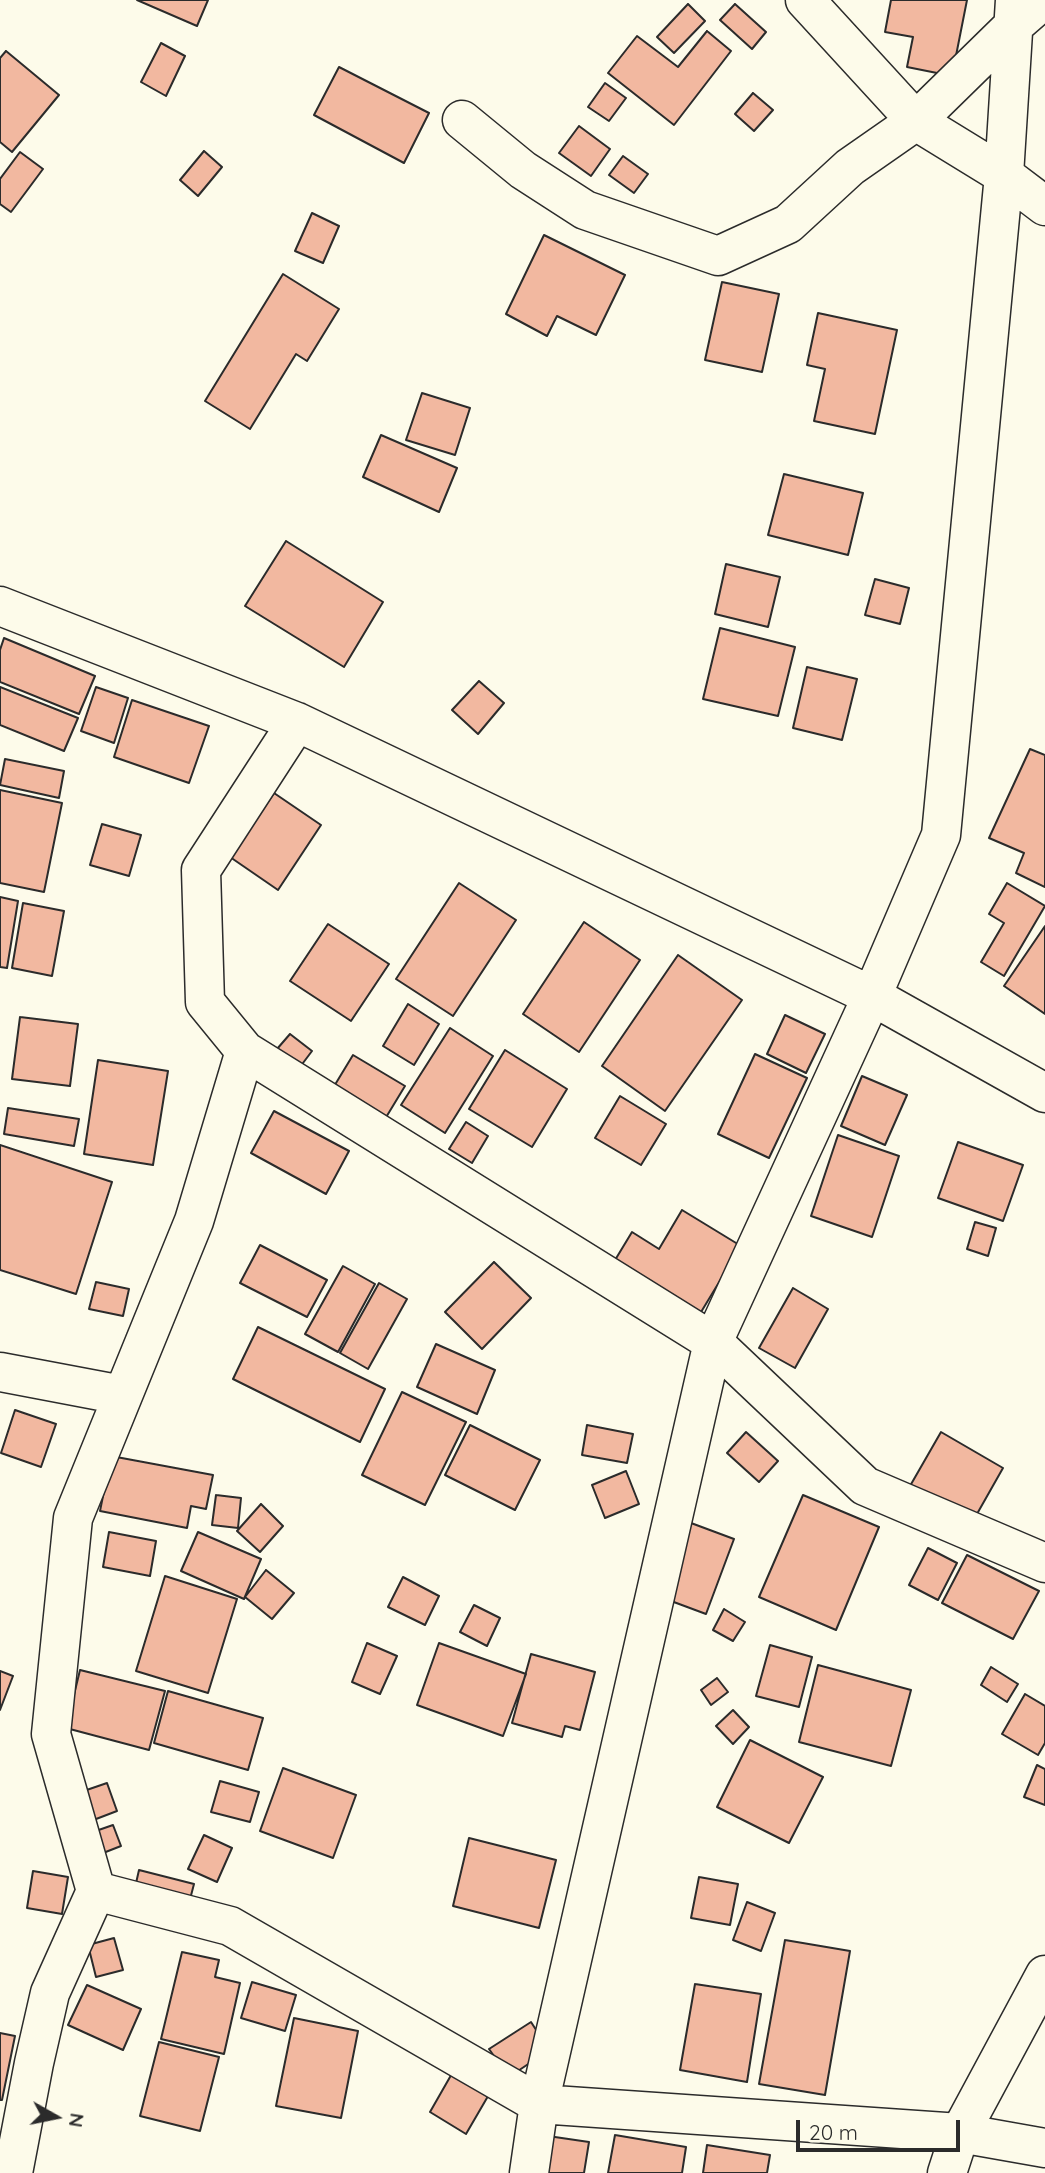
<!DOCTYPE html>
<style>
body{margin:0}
#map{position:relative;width:1045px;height:2173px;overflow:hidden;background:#fdfbea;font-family:Quicksand,sans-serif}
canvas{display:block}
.north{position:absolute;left:21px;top:2082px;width:70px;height:70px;-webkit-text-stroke:5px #fdfbea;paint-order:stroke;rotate:99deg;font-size:19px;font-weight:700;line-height:28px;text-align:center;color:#2b2b2b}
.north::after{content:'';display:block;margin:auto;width:24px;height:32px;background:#2b2b2b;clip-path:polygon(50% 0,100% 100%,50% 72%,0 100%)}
.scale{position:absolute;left:796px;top:2120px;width:164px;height:32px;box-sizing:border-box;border:4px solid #2b2b2b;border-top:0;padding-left:9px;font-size:21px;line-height:24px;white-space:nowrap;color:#2b2b2b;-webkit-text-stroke:5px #fdfbea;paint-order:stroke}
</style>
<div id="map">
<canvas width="1045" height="2173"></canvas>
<div class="north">N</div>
<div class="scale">20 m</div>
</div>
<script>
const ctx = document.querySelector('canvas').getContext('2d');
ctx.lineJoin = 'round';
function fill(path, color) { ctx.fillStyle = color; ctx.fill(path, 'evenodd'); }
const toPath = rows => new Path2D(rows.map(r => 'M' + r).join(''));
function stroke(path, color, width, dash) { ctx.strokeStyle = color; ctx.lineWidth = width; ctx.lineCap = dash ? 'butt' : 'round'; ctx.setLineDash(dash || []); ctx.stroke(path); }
const building = toPath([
 [137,0,208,0,197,26,137,0],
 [891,0,967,0,952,76,907,67,913,37,885,32,891,0],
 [688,4,705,21,674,53,657,37,688,4],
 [735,4,766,32,752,49,720,20,735,4],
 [707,31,731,51,674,125,608,73,637,36,678,67,707,31],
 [161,43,185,56,166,96,141,82,161,43],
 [6,51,59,95,12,152,0,142,0,58,6,51],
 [339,67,429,113,404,163,314,115,339,67],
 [605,83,626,98,609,121,588,107,605,83],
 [753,93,773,110,754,131,735,114,753,93],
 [579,126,610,149,591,176,559,153,579,126],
 [204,151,222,167,198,196,180,180,204,151],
 [20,152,43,169,11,212,0,204,0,179,20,152],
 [623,156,648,174,634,193,609,175,623,156],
 [312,213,339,226,323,263,295,251,312,213],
 [544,235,625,275,596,335,557,316,547,336,506,314,544,235],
 [283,274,339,309,307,361,296,354,250,429,205,401,283,274],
 [722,282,779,294,762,372,705,360,722,282],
 [818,313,897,330,875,434,814,421,825,369,807,365,818,313],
 [422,393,470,408,455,455,406,440,422,393],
 [381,435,457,468,439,512,363,477,381,435],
 [784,474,863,493,848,555,768,535,784,474],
 [286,541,383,602,344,667,245,606,286,541],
 [726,564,780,577,768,627,715,614,726,564],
 [875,579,909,588,900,624,865,615,875,579],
 [720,628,795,647,778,716,703,699,720,628],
 [4,638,95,676,79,714,0,682,0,650,4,638],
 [807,667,857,679,842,740,793,728,807,667],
 [479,681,504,703,478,734,452,710,479,681],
 [0,687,78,718,64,751,0,725,0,687],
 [96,687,128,698,114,743,81,731,96,687],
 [132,700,209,726,189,783,114,757,132,700],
 [1030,749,1045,755,1045,887,1016,873,1024,853,989,838,1030,749],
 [5,759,64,771,59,798,0,785,5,759],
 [0,790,62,803,44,892,0,883,0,790],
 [274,793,321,825,278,890,230,857,274,793],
 [102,824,141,835,129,876,90,865,102,824],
 [459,883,516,920,453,1016,396,979,459,883],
 [1007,883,1045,906,1004,976,981,962,1004,923,989,914,1007,883],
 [0,897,18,901,7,968,0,967,0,897],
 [23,903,64,911,52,976,12,968,23,903],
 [584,922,640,960,579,1052,523,1014,584,922],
 [328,924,389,964,351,1021,290,981,328,924],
 [1045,926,1045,1014,1004,986,1045,926],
 [678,955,742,1000,665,1111,602,1066,678,955],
 [408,1004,439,1024,414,1065,383,1046,408,1004],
 [785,1015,825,1034,806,1073,767,1054,785,1015],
 [20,1017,78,1024,70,1086,12,1079,20,1017],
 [450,1028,493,1056,445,1133,401,1105,450,1028],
 [290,1034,312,1051,300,1067,277,1049,290,1034],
 [505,1050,567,1089,532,1147,469,1109,505,1050],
 [755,1054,807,1078,769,1158,718,1134,755,1054],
 [353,1055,405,1086,385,1119,333,1088,353,1055],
 [98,1060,168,1071,153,1165,84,1154,98,1060],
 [862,1076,907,1095,885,1145,841,1126,862,1076],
 [620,1096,666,1124,641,1165,595,1138,620,1096],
 [8,1108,79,1119,74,1146,4,1134,8,1108],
 [274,1111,349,1151,326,1194,251,1153,274,1111],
 [466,1122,488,1136,472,1163,449,1149,466,1122],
 [838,1135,899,1156,872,1237,811,1216,838,1135],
 [958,1142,1023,1165,1003,1221,938,1198,958,1142],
 [0,1145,112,1182,76,1294,0,1270,0,1145],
 [682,1210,741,1246,695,1322,609,1270,632,1232,659,1249,682,1210],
 [975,1222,996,1228,988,1256,967,1249,975,1222],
 [260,1245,327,1280,307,1317,240,1283,260,1245],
 [494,1262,531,1298,482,1349,445,1312,494,1262],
 [343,1266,375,1284,338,1352,305,1334,343,1266],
 [96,1282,129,1289,123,1316,89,1309,96,1282],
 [379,1283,407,1299,368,1369,340,1353,379,1283],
 [793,1288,828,1309,795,1368,759,1348,793,1288],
 [258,1327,385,1389,360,1442,233,1379,258,1327],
 [436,1344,495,1370,477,1414,417,1387,436,1344],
 [402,1392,466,1422,425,1505,362,1475,402,1392],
 [15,1410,56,1424,41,1467,1,1453,15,1410],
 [470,1425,540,1460,515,1510,445,1475,470,1425],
 [587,1425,633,1434,627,1463,582,1455,587,1425],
 [746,1432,778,1461,759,1482,727,1453,746,1432],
 [941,1432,1003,1468,973,1521,910,1486,941,1432],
 [111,1456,213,1475,206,1509,191,1506,187,1528,100,1511,111,1456],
 [626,1471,639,1504,605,1518,592,1485,626,1471],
 [216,1495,241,1498,238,1528,212,1525,216,1495],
 [803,1495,879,1527,836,1630,759,1597,803,1495],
 [261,1504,283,1526,260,1552,237,1531,261,1504],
 [691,1523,734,1539,706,1614,663,1598,691,1523],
 [109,1532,156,1541,150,1576,103,1567,109,1532],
 [198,1532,261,1559,244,1599,181,1571,198,1532],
 [928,1548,957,1563,938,1600,909,1585,928,1548],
 [967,1555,1039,1591,1013,1639,942,1603,967,1555],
 [266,1570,294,1593,272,1619,245,1597,266,1570],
 [165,1576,237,1599,208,1693,136,1671,165,1576],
 [403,1577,439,1596,425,1625,388,1607,403,1577],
 [474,1605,500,1618,487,1646,460,1632,474,1605],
 [724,1609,745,1622,733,1641,713,1630,724,1609],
 [367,1643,397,1656,380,1694,352,1682,367,1643],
 [439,1643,526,1674,503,1736,417,1705,439,1643],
 [770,1645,812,1657,799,1707,756,1696,770,1645],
 [531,1654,595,1672,580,1730,565,1726,562,1737,512,1723,531,1654],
 [818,1665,911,1690,891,1766,799,1742,818,1665],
 [991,1667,1018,1684,1007,1702,981,1685,991,1667],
 [80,1670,165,1691,149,1750,66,1728,80,1670],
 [0,1671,13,1676,0,1710,0,1671],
 [717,1678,728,1692,711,1705,701,1690,717,1678],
 [168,1691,263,1718,248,1770,154,1743,168,1691],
 [1025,1694,1045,1706,1045,1743,1038,1755,1002,1734,1025,1694],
 [733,1710,749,1727,733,1744,716,1726,733,1710],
 [750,1740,823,1777,789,1843,717,1807,750,1740],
 [1037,1765,1045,1769,1045,1805,1024,1797,1037,1765],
 [283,1768,356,1795,333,1858,260,1831,283,1768],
 [220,1781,259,1792,250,1822,211,1812,220,1781],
 [107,1783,117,1811,83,1824,72,1795,107,1783],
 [113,1825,121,1846,98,1855,90,1833,113,1825],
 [204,1835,232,1848,217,1882,188,1869,204,1835],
 [469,1838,556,1860,539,1928,453,1906,469,1838],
 [139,1870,194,1884,188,1907,134,1892,139,1870],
 [33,1871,68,1877,62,1914,27,1908,33,1871],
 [699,1877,738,1884,730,1925,691,1918,699,1877],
 [747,1902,775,1913,761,1951,733,1940,747,1902],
 [114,1938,123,1970,96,1977,88,1945,114,1938],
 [785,1940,850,1951,825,2095,759,2084,785,1940],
 [182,1952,219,1960,215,1977,240,1983,224,2054,161,2039,182,1952],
 [252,1982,296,1995,285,2031,241,2018,252,1982],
 [695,1984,761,1994,747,2082,680,2070,695,1984],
 [87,1985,141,2009,123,2050,68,2025,87,1985],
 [294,2018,358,2031,341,2118,276,2106,294,2018],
 [531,2022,549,2050,509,2077,489,2049,531,2022],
 [0,2033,15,2036,2,2100,0,2100,0,2033],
 [159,2042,219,2057,200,2131,140,2116,159,2042],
 [454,2070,491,2091,466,2134,430,2112,454,2070],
 [615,2135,686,2147,682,2173,608,2173,615,2135],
 [548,2136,589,2142,584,2173,542,2173,548,2136],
 [707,2145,770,2155,767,2173,703,2173,707,2145]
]);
fill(building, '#f2b8a0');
stroke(building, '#2b2b2b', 2);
const minor = toPath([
 [805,0,916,121,1004,175,1045,206],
 [462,120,523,170,585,210,718,256,788,224,850,167,916,121,1012,27,1043,0],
 [0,606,297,722,872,996,1045,1093],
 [297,722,201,870,205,1002,245,1051,713,1342,865,1486,1045,1563],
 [245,1051,194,1221,73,1518,51,1734,96,1891,230,1926,539,2104,960,2133,1045,2148],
 [0,1372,122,1395],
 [13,2173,34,2063,50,1993,96,1891],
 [529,2173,539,2104,713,1342,872,996,941,835,1004,175,1015,0],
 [947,2173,960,2133,1045,1975]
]);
stroke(minor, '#2b2b2b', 41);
stroke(minor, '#fdfbea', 38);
</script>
